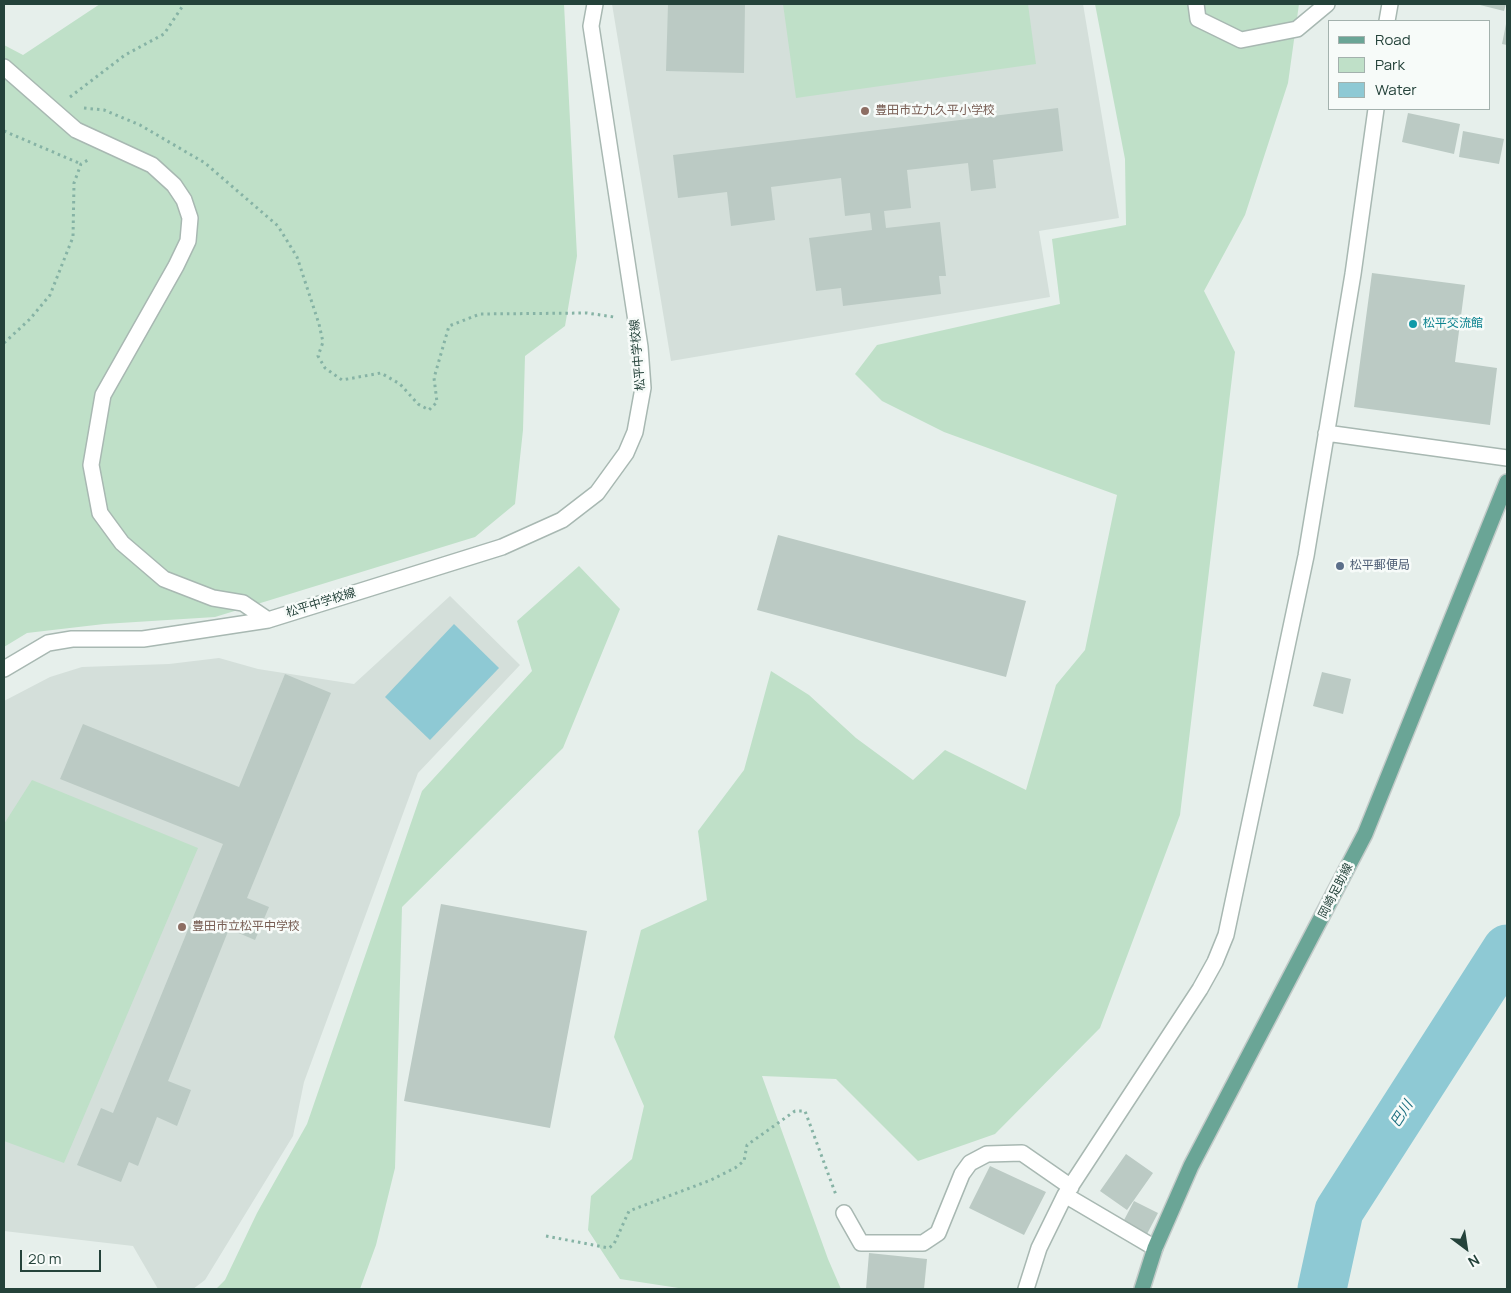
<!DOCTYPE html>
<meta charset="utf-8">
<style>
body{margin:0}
#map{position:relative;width:1511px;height:1293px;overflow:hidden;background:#e6efeb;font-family:Manrope,sans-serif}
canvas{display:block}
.frame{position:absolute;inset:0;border:5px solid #24423a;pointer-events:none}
.legend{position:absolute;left:1328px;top:20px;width:162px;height:90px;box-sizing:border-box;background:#f7fbf9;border:1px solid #a3b1ad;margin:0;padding:6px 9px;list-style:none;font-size:15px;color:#24423a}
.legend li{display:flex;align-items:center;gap:10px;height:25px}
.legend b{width:25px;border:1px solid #a3b1ad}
.north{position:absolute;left:1441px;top:1223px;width:50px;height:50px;-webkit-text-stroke:4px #f7fbf9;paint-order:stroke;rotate:149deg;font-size:14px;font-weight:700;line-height:20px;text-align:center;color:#24423a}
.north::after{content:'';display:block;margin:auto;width:18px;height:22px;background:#24423a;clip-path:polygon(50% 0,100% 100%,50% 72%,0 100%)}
.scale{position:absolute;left:20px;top:1250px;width:81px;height:22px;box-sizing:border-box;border:2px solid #24423a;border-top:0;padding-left:6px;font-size:15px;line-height:18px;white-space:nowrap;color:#24423a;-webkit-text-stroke:4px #f7fbf9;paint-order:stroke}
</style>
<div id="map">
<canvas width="1511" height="1293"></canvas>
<div class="frame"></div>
<ul class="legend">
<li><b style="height:6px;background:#6aa596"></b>Road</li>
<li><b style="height:14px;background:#bfe0c8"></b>Park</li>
<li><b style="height:14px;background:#8ec9d4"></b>Water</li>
</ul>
<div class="north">N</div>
<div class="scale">20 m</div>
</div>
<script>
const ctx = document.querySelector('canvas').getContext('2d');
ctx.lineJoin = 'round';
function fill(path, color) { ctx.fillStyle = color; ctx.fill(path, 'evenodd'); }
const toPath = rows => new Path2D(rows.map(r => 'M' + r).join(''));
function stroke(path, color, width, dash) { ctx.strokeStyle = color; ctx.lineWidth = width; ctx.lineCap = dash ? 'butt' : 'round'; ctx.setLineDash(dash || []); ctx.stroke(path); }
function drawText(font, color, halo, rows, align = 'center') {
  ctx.font = font + ' Manrope,"Noto Sans JP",sans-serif'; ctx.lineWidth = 5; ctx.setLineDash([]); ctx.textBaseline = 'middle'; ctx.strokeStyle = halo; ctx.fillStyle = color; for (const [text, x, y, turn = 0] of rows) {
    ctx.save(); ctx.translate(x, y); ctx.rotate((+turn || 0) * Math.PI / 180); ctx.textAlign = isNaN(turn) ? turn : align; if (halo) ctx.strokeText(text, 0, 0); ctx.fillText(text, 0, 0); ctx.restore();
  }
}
fill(toPath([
 [612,4,1083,4,1119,218,1039,231,1050,297,671,361],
 [450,596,520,665,418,773,304,1082,293,1136,205,1280,193,1289,158,1289,133,1246,4,1231,4,701,50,677,82,667,169,664,219,658,258,669,354,684]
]), '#d4dfda');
fill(toPath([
 [100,4,564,4,577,256,565,326,525,356,523,430,515,504,475,537,215,617,104,624,27,633,4,647,4,45,23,55],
 [783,4,1028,4,1036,64,796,98],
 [1095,4,1299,4,1288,83,1245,215,1204,291,1235,352,1180,815,1100,1028,995,1134,918,1161,836,1079,762,1076,828,1259,841,1289,685,1289,620,1279,588,1230,591,1196,632,1159,644,1106,614,1037,641,930,707,900,698,831,744,770,771,671,809,695,856,738,913,780,945,750,1026,790,1056,685,1085,650,1117,495,944,432,882,401,855,374,877,345,1060,304,1052,239,1126,225,1125,159],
 [579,566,620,609,563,748,402,907,395,1168,376,1245,360,1289,216,1289,225,1280,257,1213,307,1124,422,791,532,671,517,621],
 [32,780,198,848,64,1163,4,1141,4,824]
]), '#bfe0c8');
fill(toPath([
 [454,624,499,668,430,740,385,697]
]), '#8ec9d4');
stroke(toPath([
 [1322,1289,1339,1211,1507,949]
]), '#8ec9d4', 49);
fill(toPath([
 [668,4,745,4,744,73,666,71],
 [1476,4,1506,4,1504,11],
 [1506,24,1507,24,1507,45,1502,44],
 [1058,108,1063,151,993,160,996,188,971,191,968,163,907,170,911,208,884,211,886,228,940,222,946,276,939,276,941,294,843,306,841,288,816,291,809,238,872,230,870,213,845,216,841,178,771,187,775,220,731,226,727,192,678,198,673,155],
 [1408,113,1460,124,1454,154,1402,142],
 [1463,131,1504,139,1499,164,1459,157],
 [1372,273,1465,285,1455,362,1497,368,1490,425,1354,407],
 [778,535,1026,601,1006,677,757,610],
 [1322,672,1351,679,1343,714,1313,706],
 [285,674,331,693,247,898,269,907,255,940,229,929,168,1081,191,1090,177,1126,157,1117,138,1166,129,1162,121,1182,77,1165,101,1108,113,1113,223,844,60,779,83,724,239,787],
 [441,904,587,931,550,1128,404,1101],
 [1126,1154,1153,1173,1127,1210,1100,1191],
 [990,1166,1046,1192,1024,1235,969,1208],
 [1134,1201,1158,1213,1147,1234,1123,1222],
 [869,1253,927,1259,924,1289,866,1289]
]), '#bbcac4');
const minor = toPath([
 [1196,4,1198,19,1241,40,1297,29,1327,4],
 [1387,21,1390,4],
 [4,67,76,130,152,165,174,185,184,200,190,218,188,241,176,266,103,395,91,465,100,513,122,543,164,579,213,598,243,603,268,620],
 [1326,433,1507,458],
 [4,669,48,643,72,639,143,639,268,620,502,547,562,520,597,493,626,453,635,432,643,388,640,347,591,26,595,4],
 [1065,1195,1155,1248],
 [844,1213,861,1243,923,1243,938,1233,962,1174,970,1163,987,1154,1022,1153,1071,1187],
 [1026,1289,1039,1248,1065,1195,1200,989,1215,962,1226,935,1306,556,1353,274,1376,109]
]);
const major = toPath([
 [1142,1289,1155,1248,1191,1166,1365,834,1507,482]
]);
stroke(minor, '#a8b8b2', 18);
stroke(major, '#c2cac8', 18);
stroke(toPath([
 [70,97,125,55,164,34,184,4],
 [84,108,104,110,140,125,205,163,278,226,297,257,319,324,323,342,318,356,325,368,342,380,381,373,400,384,418,404,429,410,437,402,434,378,449,326,480,314,587,313,614,317],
 [4,131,81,164],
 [4,343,30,319,50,295,73,237,74,183,81,164,88,160],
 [546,1236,609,1248,614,1244,629,1211,711,1180,735,1168,744,1161,747,1145,795,1111,805,1111,836,1195]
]), '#86b3a5', 3, [2.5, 4]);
stroke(minor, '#fff', 15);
stroke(major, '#6aa596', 15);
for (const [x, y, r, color] of [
 [865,111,5,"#8d6e63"],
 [1413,324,5,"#0f9aa8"],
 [1340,566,5,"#5c6f8a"],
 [182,927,5,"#8d6e63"]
]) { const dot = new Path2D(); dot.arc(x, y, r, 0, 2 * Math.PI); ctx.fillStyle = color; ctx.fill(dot); stroke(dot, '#f7fbf9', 2); }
drawText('12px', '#785e54', '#f7fbf9', [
 ["豊田市立九久平小学校",875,111],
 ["豊田市立松平中学校",192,927]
], 'left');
drawText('12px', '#0d838f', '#f7fbf9', [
 ["松平交流館",1423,324]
], 'left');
drawText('12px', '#24423a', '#f7fbf9', [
 ["松平中学校線",638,355,-95],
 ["松平中学校線",321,603,-17],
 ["岡崎足助線",1336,891,-63]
]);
drawText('12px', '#4e5e75', '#f7fbf9', [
 ["松平郵便局",1350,566]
], 'left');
drawText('italic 14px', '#1c6f80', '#f7fbf9', [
 ["巴川",1402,1114,-57]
]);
</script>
